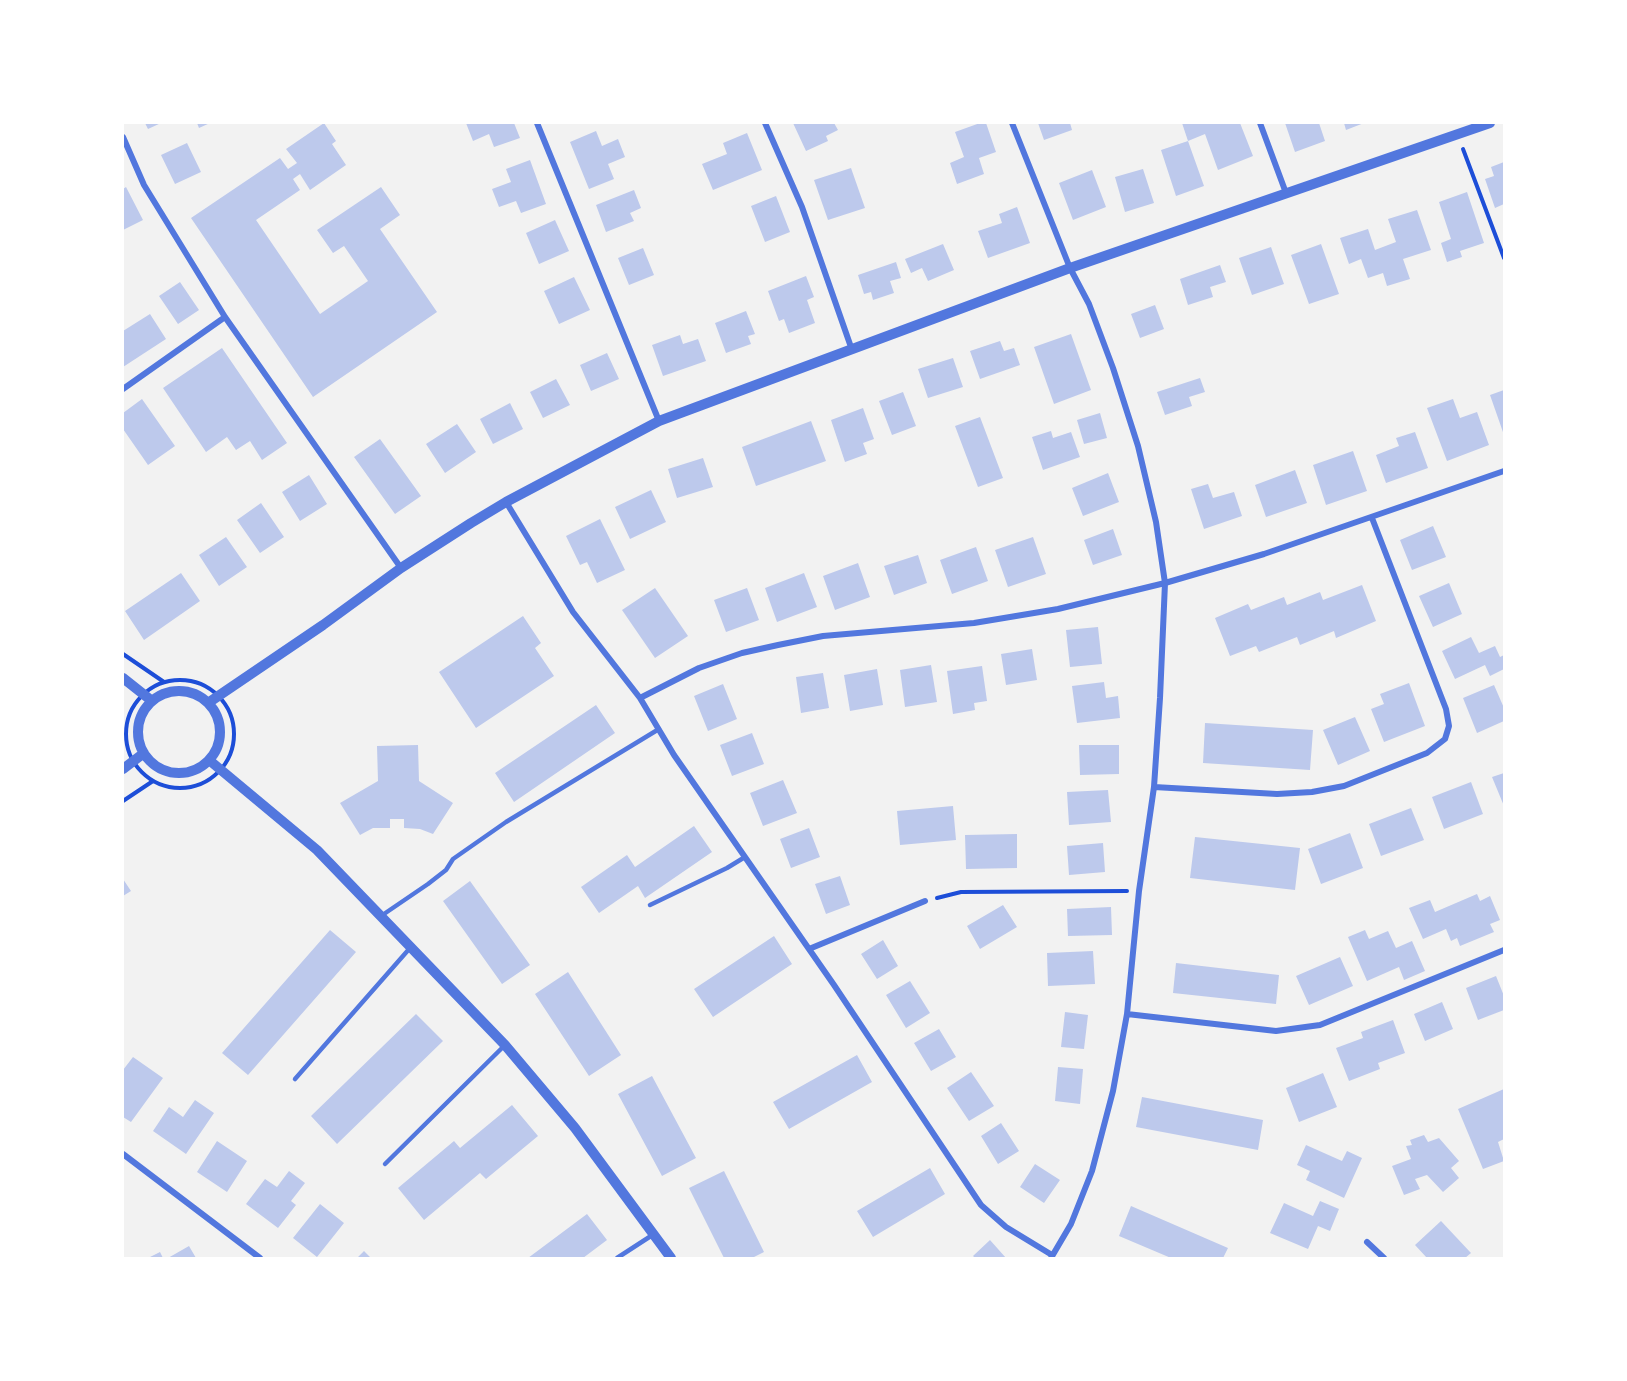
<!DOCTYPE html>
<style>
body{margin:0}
#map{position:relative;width:1627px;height:1381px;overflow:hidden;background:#f2f2f2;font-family:Barlow,sans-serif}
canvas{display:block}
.frame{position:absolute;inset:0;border:124px solid #fff;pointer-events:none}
</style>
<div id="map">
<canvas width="1627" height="1381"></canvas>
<div class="frame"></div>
</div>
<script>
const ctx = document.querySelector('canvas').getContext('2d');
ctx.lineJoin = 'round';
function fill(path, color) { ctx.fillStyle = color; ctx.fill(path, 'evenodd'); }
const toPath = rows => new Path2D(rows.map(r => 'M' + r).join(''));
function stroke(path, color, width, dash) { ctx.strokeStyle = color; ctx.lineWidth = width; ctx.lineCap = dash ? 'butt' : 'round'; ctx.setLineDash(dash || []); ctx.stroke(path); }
fill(toPath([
 [145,123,161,123,148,129],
 [197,123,210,123,199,128],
 [324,123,336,141,332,144,346,165,310,190,300,174,293,179,300,190,256,220,320,314,368,281,344,246,333,253,317,230,381,187,400,215,380,229,437,312,313,397,191,218,280,158,288,169,297,163,286,149],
 [466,123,514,123,520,138,494,147,489,134,473,141],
 [793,123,834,123,838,130,826,136,828,141,806,151],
 [980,123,986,123,996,152,979,158,984,174,957,184,950,163,964,157,955,132],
 [1038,123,1070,123,1072,130,1044,140],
 [1182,123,1240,123,1253,156,1218,170,1205,134,1188,141],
 [1285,123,1319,123,1325,141,1295,152],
 [1344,123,1364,123,1346,130],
 [596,131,602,146,618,139,625,157,608,164,614,179,589,189,570,142],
 [747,133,762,170,713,190,702,164,727,154,723,143],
 [1188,141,1204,186,1176,196,1161,150],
 [187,143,201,172,175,184,161,155],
 [530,160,546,204,521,213,516,201,499,207,492,189,511,182,506,169],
 [1504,162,1504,204,1495,208,1485,179,1494,176,1491,167],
 [851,168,865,208,828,220,814,180],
 [1143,169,1154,203,1125,212,1115,177],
 [1092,170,1106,207,1073,220,1059,183],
 [126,187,143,220,123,230,123,189],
 [634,190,641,208,630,213,634,221,606,232,596,205],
 [1467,192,1484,243,1460,251,1462,257,1447,262,1441,243,1451,239,1439,202],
 [776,196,790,232,765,242,751,206],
 [1017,207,1030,243,988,258,978,231,1002,223,999,214],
 [1417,210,1431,250,1403,259,1410,279,1387,286,1383,273,1368,278,1361,259,1349,264,1340,238,1368,229,1375,250,1396,242,1388,219],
 [555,220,569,251,539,264,526,233],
 [943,244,954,270,928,281,922,268,911,273,905,259],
 [1321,244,1339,294,1309,304,1291,255],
 [1271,247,1284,284,1252,295,1239,258],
 [643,248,654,275,629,285,618,258],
 [896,262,901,278,890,281,894,293,873,300,871,292,864,294,858,275],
 [1220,265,1226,282,1210,287,1213,297,1188,305,1180,279],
 [806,276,814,297,807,300,815,323,789,333,784,319,779,321,768,291],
 [574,277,590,310,559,324,544,291],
 [180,282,199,310,178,324,159,296],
 [1155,305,1164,329,1140,338,1131,314],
 [746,311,755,334,748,336,751,344,726,353,715,323],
 [150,314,166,339,123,367,123,331],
 [1071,334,1091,390,1054,404,1034,347],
 [680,335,683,344,698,339,706,361,663,376,652,345],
 [1000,341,1004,351,1014,348,1020,365,980,379,970,351],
 [222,348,287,443,262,460,250,441,236,450,227,437,206,452,163,388],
 [607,353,619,379,591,391,580,365],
 [953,358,963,387,928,398,918,369],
 [1200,378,1205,392,1189,397,1192,406,1165,415,1157,392],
 [556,379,570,405,543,418,530,392],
 [1504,390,1504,435,1490,395],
 [903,392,916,426,892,435,879,401],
 [142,399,175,446,148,465,123,429,123,413],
 [1453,399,1460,418,1477,412,1489,445,1447,461,1427,408],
 [510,403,523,429,493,444,480,419],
 [863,408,874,439,863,443,867,454,845,462,831,420],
 [1100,413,1107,438,1084,444,1077,420],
 [980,417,1003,478,978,487,955,426],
 [811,421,826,461,756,486,742,447],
 [457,424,476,452,445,473,426,444],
 [1051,431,1053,438,1071,432,1080,457,1043,470,1032,437],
 [1415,432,1428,468,1386,483,1376,455,1399,446,1396,438],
 [380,439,421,496,395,514,354,457],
 [1353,451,1367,491,1326,505,1313,465],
 [703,458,713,487,677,498,668,469],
 [1295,470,1307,503,1266,517,1255,485],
 [1108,473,1119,502,1083,516,1072,488],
 [309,475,327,504,300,521,282,492],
 [1208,484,1213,498,1234,492,1242,516,1204,529,1191,489],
 [651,490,666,522,630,539,615,507],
 [261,503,284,537,260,553,237,520],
 [600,519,625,570,597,583,587,562,580,565,566,536],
 [1433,526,1446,557,1412,570,1400,540],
 [1113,529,1122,555,1093,565,1084,540],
 [226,537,247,567,219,586,199,555],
 [1033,537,1046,574,1008,587,995,550],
 [976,547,988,581,952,594,940,560],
 [918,555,927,583,894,595,884,566],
 [858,563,870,597,835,610,823,576],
 [181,573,200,601,144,640,125,611],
 [804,573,817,607,777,622,765,588],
 [1449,583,1462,614,1433,627,1419,596],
 [1362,585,1376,621,1336,638,1334,631,1300,645,1297,637,1259,652,1256,646,1230,656,1215,618,1248,604,1251,610,1284,597,1287,605,1320,592,1323,600],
 [655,588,688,636,655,658,622,610],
 [747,588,759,620,726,632,714,600],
 [523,616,541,643,535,648,554,676,476,728,439,672],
 [1098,627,1102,664,1070,667,1066,630],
 [1471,637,1479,653,1495,646,1500,657,1504,655,1504,669,1490,676,1485,665,1455,679,1442,651],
 [1032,649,1037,680,1006,685,1001,654],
 [931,665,937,702,905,707,900,670],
 [982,666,987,701,974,703,975,710,953,714,947,671],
 [877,669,883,705,850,711,844,675],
 [823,673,829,708,801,713,796,677],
 [1104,682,1106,698,1118,696,1120,718,1077,723,1072,686],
 [1409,683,1425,726,1384,742,1371,709,1384,704,1380,694],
 [723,684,737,719,708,731,694,696],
 [1494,685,1504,708,1504,721,1477,733,1463,698],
 [596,705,615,733,514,802,495,773],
 [1355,717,1370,751,1338,765,1323,730],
 [1205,723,1313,730,1310,770,1203,763],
 [752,733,764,764,732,776,720,745],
 [418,745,419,781,453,803,433,834,420,829,404,828,404,819,390,819,390,828,373,828,360,835,340,803,378,781,377,746],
 [1079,745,1119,745,1119,774,1080,775],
 [1504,773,1504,806,1492,777],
 [783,780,797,813,763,826,750,793],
 [1471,782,1483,814,1444,829,1432,797],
 [1108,790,1111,822,1069,825,1067,792],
 [953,806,956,840,900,845,897,811],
 [1411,808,1424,840,1381,856,1369,824],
 [694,826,712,852,645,898,638,886,599,913,581,887,627,855,635,867],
 [809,828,820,857,791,868,780,839],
 [1350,833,1363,868,1321,884,1308,849],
 [1017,834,1017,868,966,869,965,835],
 [1195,837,1300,848,1295,890,1190,878],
 [1103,843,1105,872,1069,875,1067,846],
 [840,876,850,905,826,914,815,884],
 [123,879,131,891,123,896],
 [470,881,530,965,502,984,443,901],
 [1477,894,1480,901,1490,896,1500,920,1490,924,1494,932,1460,946,1457,938,1451,941,1446,929,1423,939,1409,908,1430,900,1435,912],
 [1003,905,1017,927,980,949,967,926],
 [1111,907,1112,935,1068,936,1067,909],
 [330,930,356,952,248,1075,222,1053],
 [1365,930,1369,939,1388,931,1396,948,1412,941,1425,971,1404,980,1399,967,1367,981,1348,937],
 [774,936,792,964,713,1017,694,989],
 [883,940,898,966,877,979,861,954],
 [1093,951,1095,984,1048,986,1047,953],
 [1340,957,1353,986,1309,1005,1296,976],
 [1176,963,1279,975,1276,1004,1173,993],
 [568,972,621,1055,589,1076,535,994],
 [1496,976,1504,996,1504,1010,1478,1020,1466,988],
 [910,981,930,1013,906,1028,886,995],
 [1442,1002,1453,1029,1425,1041,1414,1014],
 [1065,1012,1088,1015,1084,1049,1061,1047],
 [416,1014,443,1041,337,1144,311,1116],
 [1393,1020,1405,1053,1378,1063,1380,1069,1349,1081,1336,1048,1363,1038,1361,1032],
 [939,1029,956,1057,931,1071,914,1043],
 [857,1055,872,1082,789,1129,773,1102],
 [133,1057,163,1078,131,1122,123,1117,123,1070],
 [1058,1067,1083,1069,1080,1104,1055,1101],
 [971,1072,994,1106,969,1121,947,1088],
 [1323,1073,1337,1107,1299,1122,1286,1088],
 [652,1076,696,1158,662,1176,618,1094],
 [1504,1089,1504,1139,1498,1142,1504,1161,1483,1169,1458,1109],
 [1142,1097,1263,1120,1258,1150,1136,1127],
 [195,1100,214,1113,186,1154,153,1131,169,1107,183,1117],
 [512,1105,538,1136,486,1179,480,1173,424,1220,398,1188,454,1141,460,1148],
 [1001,1123,1019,1151,998,1164,981,1136],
 [1424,1135,1428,1142,1439,1138,1459,1161,1451,1168,1459,1178,1443,1192,1427,1175,1415,1179,1420,1189,1404,1195,1392,1166,1411,1159,1406,1146,1412,1145,1410,1140],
 [217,1141,247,1161,227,1192,197,1172],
 [1306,1145,1342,1161,1347,1151,1362,1158,1344,1198,1306,1180,1310,1171,1297,1165],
 [1035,1164,1060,1180,1044,1203,1020,1187],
 [930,1168,945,1194,873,1237,857,1211],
 [289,1171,305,1183,291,1201,296,1205,278,1228,246,1204,265,1179,277,1187],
 [724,1171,764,1252,752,1258,724,1258,689,1188],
 [1320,1201,1339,1209,1330,1231,1318,1226,1308,1249,1270,1233,1284,1203,1313,1216],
 [320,1204,344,1223,317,1257,293,1238],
 [1131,1206,1228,1248,1223,1258,1171,1258,1119,1236],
 [587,1214,607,1240,583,1258,528,1258],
 [1441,1221,1471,1253,1465,1258,1427,1258,1415,1245],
 [990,1240,1006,1258,975,1258,973,1256],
 [189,1246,196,1258,168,1258],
 [364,1251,371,1258,357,1258],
 [160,1252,163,1258,148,1258]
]), '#bdc9ec');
stroke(toPath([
 [1463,149,1504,258],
 [123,654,164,682],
 '126 734a54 54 0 1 1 108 0a54 54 0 1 1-108 0Z',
 [123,801,153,781],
 [937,898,961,892,1127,891]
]), '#1d4ed8', 4);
stroke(toPath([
 [650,905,727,868,745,857],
 [381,916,428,884,446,870,453,859,506,822,659,729],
 [295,1079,410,948],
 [385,1164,505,1045],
 [617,1258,654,1234]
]), '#5277de', 4.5);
stroke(toPath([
 [537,123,659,421],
 [765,123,802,207,852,350],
 [1012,123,1070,268,1089,304,1113,368,1138,446,1156,522,1165,583,1160,698,1154,787,1139,891,1127,1014,1113,1091,1092,1171,1071,1224,1051,1258],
 [1260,123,1286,193],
 [123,137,144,185,225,317,401,568],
 [123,389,225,317],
 [506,502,573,612,640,698,674,755,834,985,981,1205,1006,1227,1052,1255],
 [640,698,699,668,742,653,778,645,823,636,974,623,1058,609,1165,583,1264,554,1504,471],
 [1154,787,1277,794,1312,792,1344,786,1427,753,1445,739,1449,726,1446,709,1372,518],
 [809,949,925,901],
 [1127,1014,1276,1031,1320,1025,1504,950],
 [123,1154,260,1258],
 [1367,1242,1384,1258]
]), '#5277de', 6);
stroke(toPath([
 [123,678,152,701],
 '138 732a41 41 0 1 1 82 0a41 41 0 1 1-82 0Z',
 [208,703,323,625,401,568,471,523,506,502,659,421,1070,268,1490,123],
 [209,760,317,850,505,1045,575,1128,671,1258],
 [123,769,144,753]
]), '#5277de', 10);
</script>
